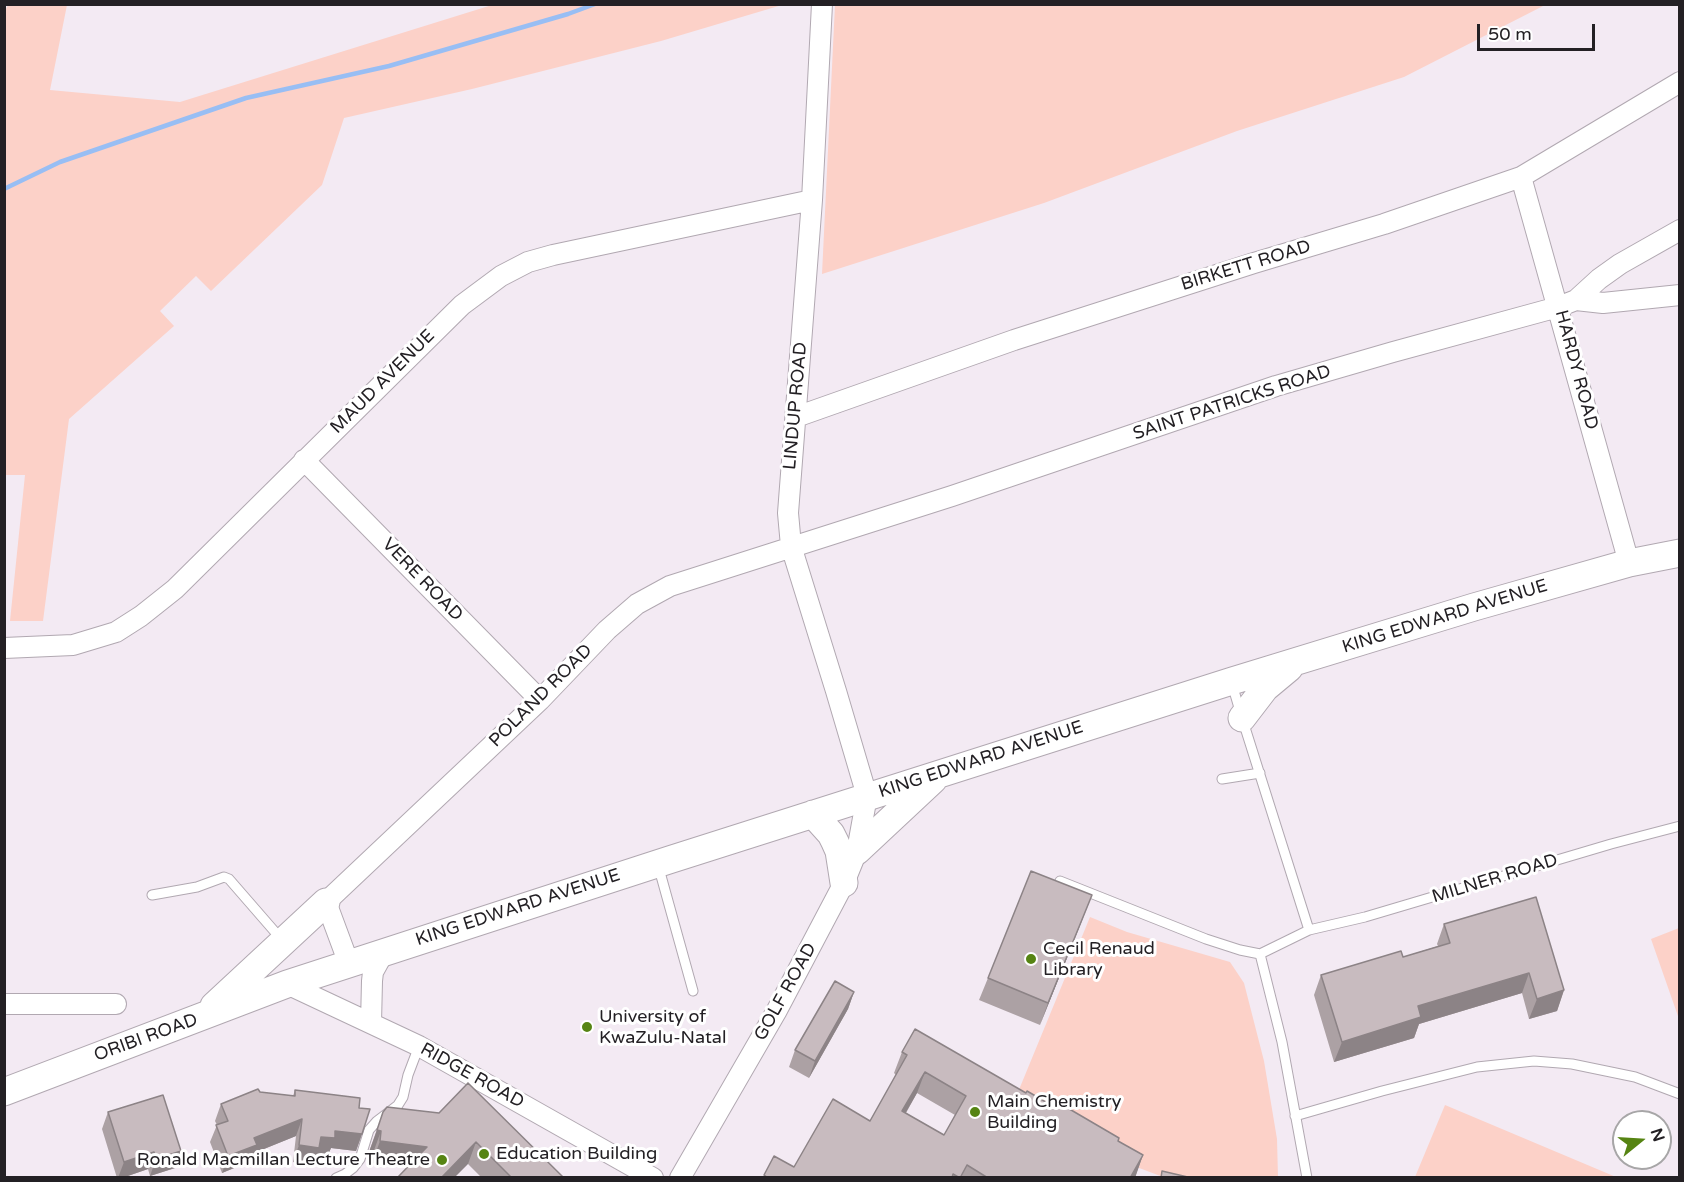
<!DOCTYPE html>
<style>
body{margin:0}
#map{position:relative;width:1684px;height:1182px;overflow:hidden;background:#f3eaf3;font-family:"Varela Round",sans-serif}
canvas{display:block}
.frame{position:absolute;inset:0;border:6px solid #232024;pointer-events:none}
.north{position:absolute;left:1612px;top:1110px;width:60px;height:60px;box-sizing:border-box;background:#fff;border:2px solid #a7a6a7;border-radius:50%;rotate:72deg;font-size:16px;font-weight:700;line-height:24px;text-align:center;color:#232024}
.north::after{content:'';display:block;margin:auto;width:21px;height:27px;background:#568413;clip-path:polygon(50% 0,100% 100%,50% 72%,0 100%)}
.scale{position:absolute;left:1477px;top:24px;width:118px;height:27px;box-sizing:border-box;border:3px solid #232024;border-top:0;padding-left:8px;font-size:18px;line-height:21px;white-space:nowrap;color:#232024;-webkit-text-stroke:4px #fff;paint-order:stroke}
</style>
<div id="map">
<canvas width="1684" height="1182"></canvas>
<div class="frame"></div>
<div class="north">N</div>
<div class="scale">50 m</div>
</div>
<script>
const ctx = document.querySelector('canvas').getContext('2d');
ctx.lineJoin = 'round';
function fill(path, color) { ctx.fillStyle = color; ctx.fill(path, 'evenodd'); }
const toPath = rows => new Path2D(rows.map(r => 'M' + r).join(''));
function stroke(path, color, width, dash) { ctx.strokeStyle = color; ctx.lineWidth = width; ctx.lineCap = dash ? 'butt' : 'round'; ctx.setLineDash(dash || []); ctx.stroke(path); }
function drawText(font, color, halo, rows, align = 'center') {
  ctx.font = font + ' "Varela Round",sans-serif'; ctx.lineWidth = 6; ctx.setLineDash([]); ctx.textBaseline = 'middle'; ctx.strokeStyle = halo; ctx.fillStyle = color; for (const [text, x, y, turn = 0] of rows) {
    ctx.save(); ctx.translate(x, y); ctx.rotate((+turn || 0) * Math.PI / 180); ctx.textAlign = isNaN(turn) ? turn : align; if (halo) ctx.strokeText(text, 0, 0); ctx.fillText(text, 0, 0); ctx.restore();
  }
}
fill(toPath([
 [8,5,67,5,50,90,180,102,492,5,782,5,661,41,472,89,344,118,322,185,211,291,196,276,160,311,174,326,69,419,43,621,10,621,25,475,4,475,4,13],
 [835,5,835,4,1545,5,1404,77,1237,131,1044,203,822,274],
 [1090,917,1127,932,1230,962,1244,983,1264,1061,1277,1139,1278,1177,1163,1177,1126,1163,1016,1097],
 [1679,928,1680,928,1679,1019,1651,939],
 [1445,1105,1616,1177,1415,1177]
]), '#fcd1c8');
stroke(toPath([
 [4,189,60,162,246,98,389,66,568,14,595,4]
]), '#98bef4', 4.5);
const lane = toPath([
 [1232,684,1242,718,1309,930],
 [1222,779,1260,773],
 [658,865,693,991],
 [1060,881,1206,939,1240,950,1260,954],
 [152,895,197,887,224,877,229,879,282,940],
 [1295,1116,1382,1091,1477,1067,1534,1061,1572,1064,1635,1077,1680,1094],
 [336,1178,345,1174,353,1168,360,1159,369,1130,377,1121,398,1105,403,1097,408,1075,419,1046],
 [1307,1178,1282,1042,1260,954,1309,930,1365,917,1611,844,1680,826]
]);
const street = toPath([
 [1521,177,1629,563],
 [1576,300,1599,279,1620,264,1680,230],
 [796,417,1014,340,1254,263,1384,224,1521,177,1680,82],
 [304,460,540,700],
 [4,648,73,645,116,632,141,616,175,589,462,305,501,276,528,262,553,255,812,200],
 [349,964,326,902,540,700,607,630,637,604,670,586,952,496,1276,386,1393,352,1558,307,1576,300,1603,303,1680,295],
 [287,984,419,1046,653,1178],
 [4,1004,116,1004],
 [371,1023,372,981,373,972,384,952],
 [680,1178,776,1012,844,883,857,851,867,796,836,691,791,546,788,513,812,200,822,4]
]);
const secondary = toPath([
 [1242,718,1265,688,1289,668],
 [813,814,831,834,835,842,839,851,844,883],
 [857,851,933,780],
 [214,1006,326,902],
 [4,1092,287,984,669,860,1232,681,1474,607,1629,563,1680,553]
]);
stroke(lane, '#b1a8b1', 11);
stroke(street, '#b1a8b1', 22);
stroke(secondary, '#b1a8b1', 29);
stroke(lane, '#fff', 9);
stroke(street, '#fff', 20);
stroke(secondary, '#fff', 27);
fill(toPath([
 [1083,918,1040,1025,979,1000,988,978],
 [1444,924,1564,990,1557,1011,1529,1019,1522,993,1419,1024,1414,1038,1334,1062,1314,995,1321,975,1403,957,1438,946,1437,944],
 [854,992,848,1009,809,1078,789,1067,795,1050],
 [902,1052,1026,1093,1119,1138,1118,1141,1143,1155,1135,1177,763,1178,764,1175,794,1167,870,1121,896,1075,894,1073],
 [917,1093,955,1115,944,1135,906,1113],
 [295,1090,359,1108,362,1134,356,1151,331,1148,328,1155,317,1154,313,1165,293,1162,296,1136,254,1153,251,1161,222,1173,210,1142,217,1125,215,1121,221,1104,260,1092,293,1096],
 [387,1107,564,1178,482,1178,468,1164,408,1167,372,1163,373,1153,369,1152,383,1112],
 [108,1112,175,1168,150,1176,148,1169,122,1178,117,1178,102,1129]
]), '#aca1a4');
fill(toPath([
 [1092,895,1083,918,1040,1025,1048,1003],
 [1529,973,1522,993,1419,1024,1414,1038,1334,1062,1342,1042,1418,1006],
 [1564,990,1557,1011,1529,1019,1537,999],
 [854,992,848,1009,809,1078,815,1061],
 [925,1072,917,1093,894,1133,902,1111],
 [302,1119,296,1136,254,1153,251,1161,222,1173,228,1156,254,1138],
 [377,1130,381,1131,373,1153,369,1152],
 [335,1131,362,1134,356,1151,331,1148,328,1155,317,1154,313,1165,293,1162,299,1145],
 [380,1141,427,1147,419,1168,372,1163],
 [476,1142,468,1164,454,1178,441,1178],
 [181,1151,175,1168,150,1176,156,1159],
 [154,1152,148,1169,122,1178,118,1178,124,1162],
 [1143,1155,1135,1178,1130,1178]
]), '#8c8386');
const building = toPath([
 [1031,871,1092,895,1048,1003,988,978,1031,871],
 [1536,897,1564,990,1537,999,1529,973,1418,1006,1421,1017,1342,1042,1321,975,1401,951,1403,957,1450,943,1444,924,1536,897],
 [835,981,854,992,815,1061,795,1050,835,981],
 [915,1029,1026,1093,1027,1091,1051,1105,1054,1100,1119,1138,1118,1141,1143,1155,1130,1178,988,1178,967,1165,960,1178,953,1174,952,1178,768,1178,764,1175,774,1156,794,1167,833,1099,870,1121,907,1055,902,1052,915,1029],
 [925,1072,966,1096,944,1135,902,1111,925,1072],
 [468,1083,564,1178,512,1178,476,1142,441,1178,397,1178,427,1147,380,1141,381,1131,377,1130,383,1112,387,1107,439,1113,468,1083],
 [258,1089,260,1092,295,1096,295,1090,360,1098,359,1108,370,1109,362,1134,335,1131,335,1138,321,1137,319,1148,299,1145,302,1119,254,1138,257,1145,228,1156,216,1125,228,1121,221,1104,258,1089],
 [163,1095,181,1151,156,1159,154,1152,124,1162,108,1112,163,1095],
 [1162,1171,1192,1178,1161,1178,1162,1171]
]);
fill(building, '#c8bbbf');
stroke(building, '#8c8386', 1.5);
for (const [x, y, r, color] of [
 [1031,959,6,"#568413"],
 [587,1027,6,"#568413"],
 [975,1112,6,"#568413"],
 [484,1154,6,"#568413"],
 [442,1160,6,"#568413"]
]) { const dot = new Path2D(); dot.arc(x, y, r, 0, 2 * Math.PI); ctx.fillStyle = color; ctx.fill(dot); stroke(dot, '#fff', 2); }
drawText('18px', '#232024', '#fff', [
 ["BIRKETT ROAD",1246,266,-17],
 ["HARDY ROAD",1576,370,75],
 ["MAUD AVENUE",383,382,-45],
 ["SAINT PATRICKS ROAD",1232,403,-18],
 ["LINDUP ROAD",796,406,-85],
 ["VERE ROAD",422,580,46],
 ["KING EDWARD AVENUE",1445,617,-17],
 ["POLAND ROAD",541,696,-45],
 ["KING EDWARD AVENUE",981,760,-18],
 ["MILNER ROAD",1495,879,-17],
 ["KING EDWARD AVENUE",518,908,-18],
 ["GOLF ROAD",786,992,-61],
 ["ORIBI ROAD",146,1038,-20],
 ["RIDGE ROAD",472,1076,29]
]);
drawText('18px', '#232024', '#fff', [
 ["Cecil Renaud",1043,949],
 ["Library",1043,970],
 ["University of",599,1017],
 ["KwaZulu-Natal",599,1038],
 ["Main Chemistry",987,1102],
 ["Building",987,1123],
 ["Education Building",496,1154],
 ["Ronald Macmillan Lecture Theatre",430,1160,"right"]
], 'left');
</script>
